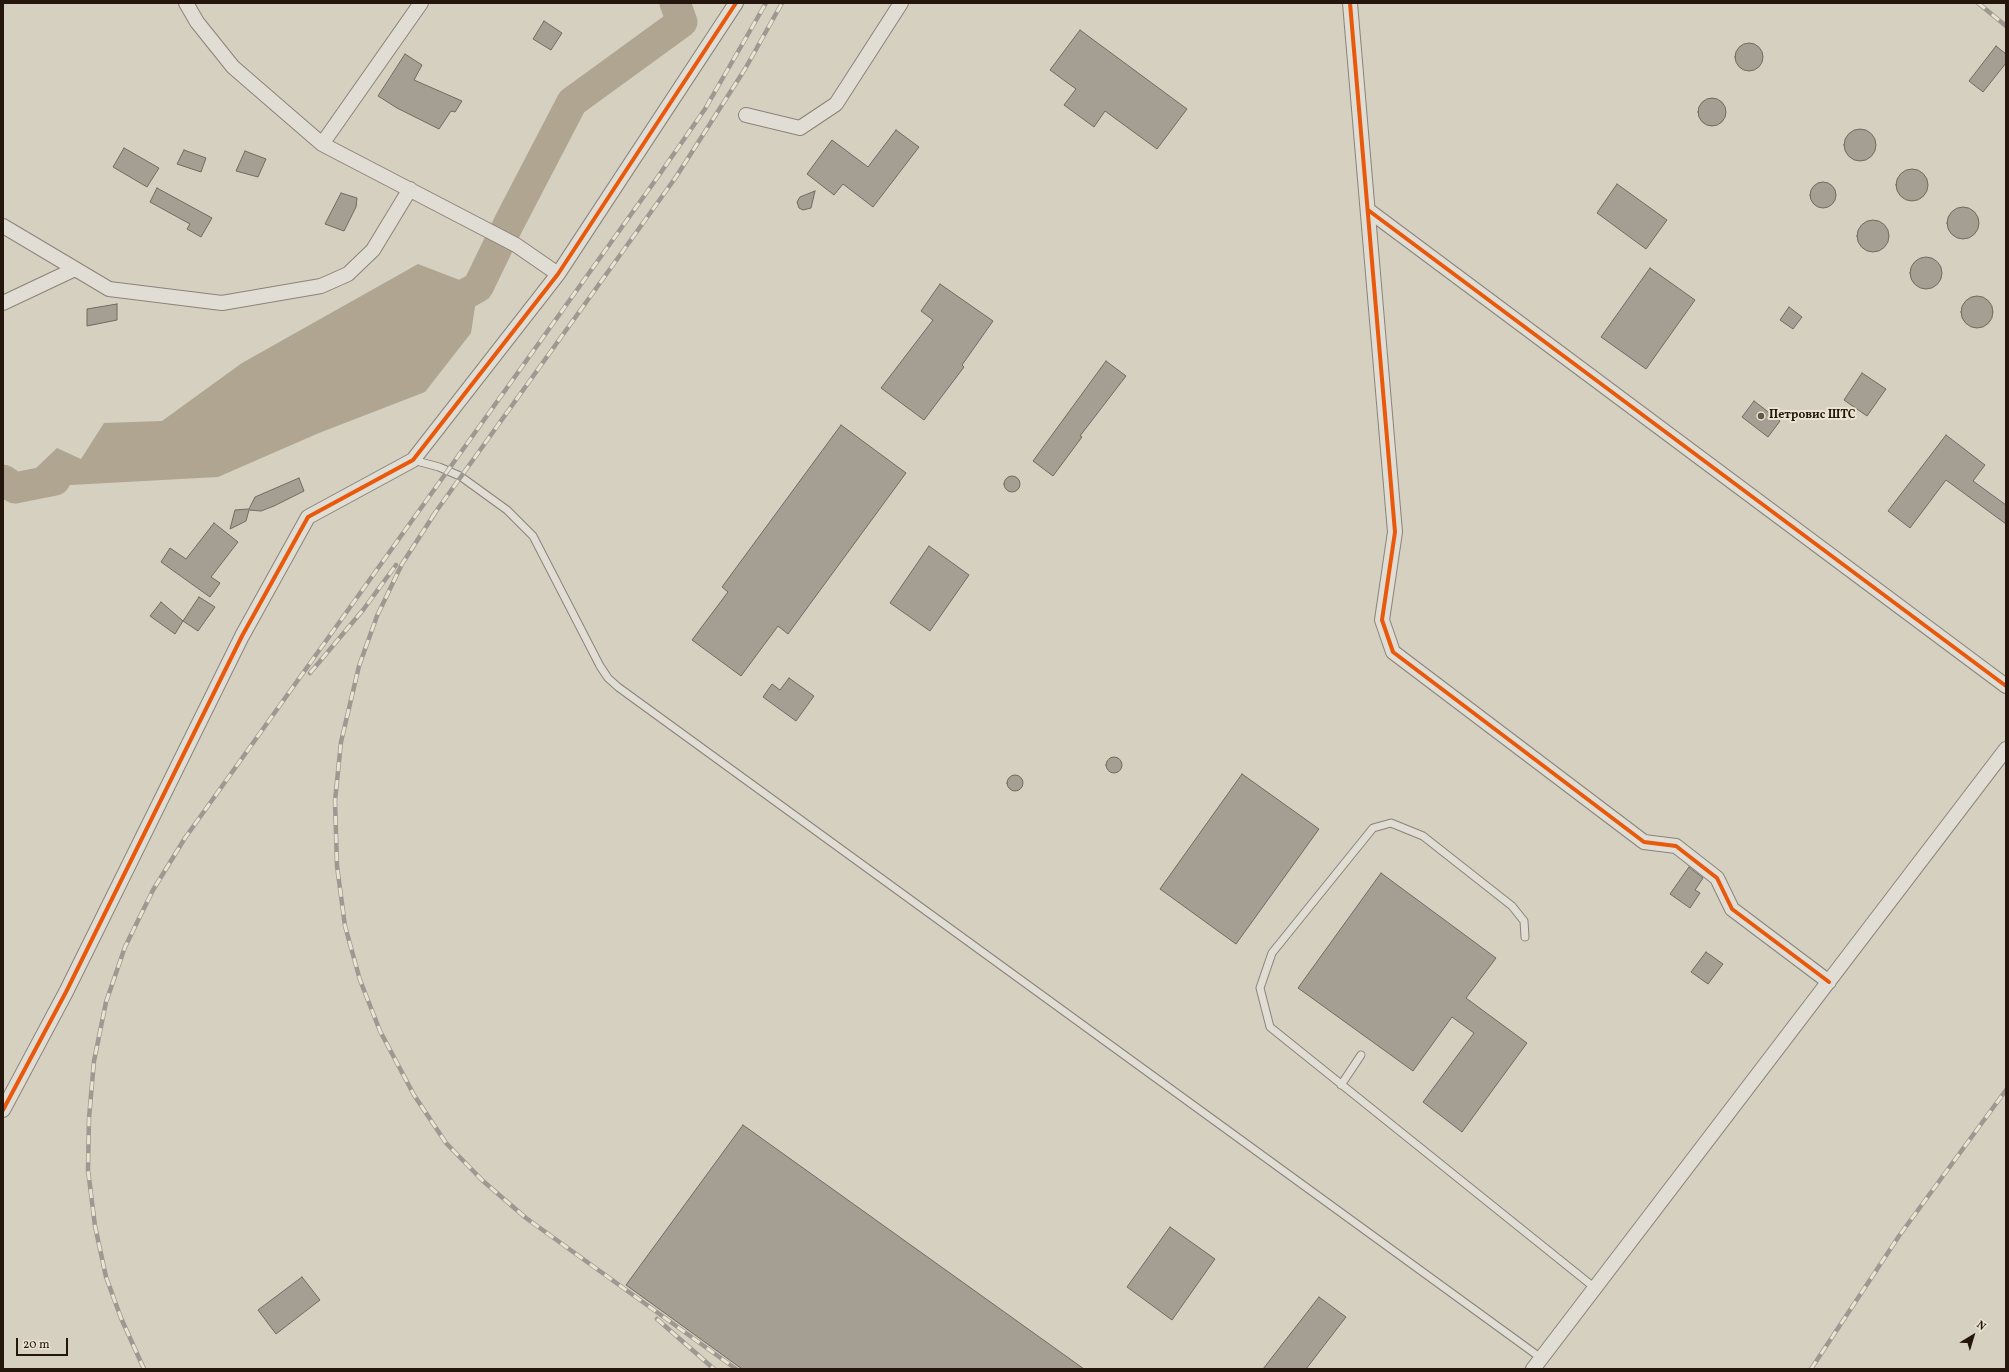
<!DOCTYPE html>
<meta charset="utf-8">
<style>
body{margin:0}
#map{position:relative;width:2009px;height:1372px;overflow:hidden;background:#d6d0c0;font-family:Vollkorn,serif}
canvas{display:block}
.frame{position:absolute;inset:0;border:4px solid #24160c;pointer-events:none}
.north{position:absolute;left:1953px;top:1316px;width:40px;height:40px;-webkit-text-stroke:3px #eae3d0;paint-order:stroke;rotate:38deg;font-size:11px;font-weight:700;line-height:16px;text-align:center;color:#24160c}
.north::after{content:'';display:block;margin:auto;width:14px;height:18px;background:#24160c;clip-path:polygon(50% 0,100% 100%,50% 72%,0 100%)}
.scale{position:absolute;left:16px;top:1338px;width:52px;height:18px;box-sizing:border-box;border:2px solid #24160c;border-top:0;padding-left:5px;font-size:12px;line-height:14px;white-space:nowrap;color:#24160c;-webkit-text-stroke:3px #eae3d0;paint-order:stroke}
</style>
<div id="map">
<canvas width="2009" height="1372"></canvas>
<div class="frame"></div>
<div class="north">N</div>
<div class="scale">20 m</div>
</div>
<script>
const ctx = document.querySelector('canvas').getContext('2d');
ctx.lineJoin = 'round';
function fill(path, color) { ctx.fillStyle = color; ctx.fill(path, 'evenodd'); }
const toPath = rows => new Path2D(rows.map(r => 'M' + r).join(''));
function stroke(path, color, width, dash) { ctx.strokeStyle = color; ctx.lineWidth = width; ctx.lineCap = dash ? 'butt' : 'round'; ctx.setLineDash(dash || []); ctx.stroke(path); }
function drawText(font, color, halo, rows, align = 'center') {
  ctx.font = font + ' Vollkorn,serif'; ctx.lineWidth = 4; ctx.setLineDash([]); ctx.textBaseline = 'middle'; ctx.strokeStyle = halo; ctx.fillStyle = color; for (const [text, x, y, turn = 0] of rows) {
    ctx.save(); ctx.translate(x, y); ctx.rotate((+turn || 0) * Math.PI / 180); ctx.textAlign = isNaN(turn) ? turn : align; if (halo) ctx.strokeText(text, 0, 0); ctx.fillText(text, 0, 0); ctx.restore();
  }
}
fill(toPath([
 [418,264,478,287,471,333,425,392,319,433,218,477,15,488,57,448,81,459,104,423,162,421,242,363]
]), '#b0a591');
stroke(toPath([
 [440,308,478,287,509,223,572,102,682,22,675,3],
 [3,480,15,488,55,480]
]), '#b0a591', 31);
const building = toPath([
 [544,21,562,33,551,50,533,39,544,21],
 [1080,30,1187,109,1157,149,1105,111,1094,127,1064,105,1076,89,1050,70,1080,30],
 '1735 57a14 14 0 1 1 28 0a14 14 0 1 1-28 0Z',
 [1996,46,2006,54,2006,63,1983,92,1969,81,1996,46],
 [405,54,422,65,414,80,462,101,455,112,451,111,439,129,397,108,378,96,405,54],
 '1698 112a14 14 0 1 1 28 0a14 14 0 1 1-28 0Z',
 '1844 145a16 16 0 1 1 32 0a16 16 0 1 1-32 0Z',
 [896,130,919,147,873,207,843,184,834,195,807,174,832,140,868,167,896,130],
 [124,148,159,168,147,187,113,167,124,148],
 [184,150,206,158,201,172,177,164,184,150],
 [245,151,266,159,258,177,236,171,245,151],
 '1896 185a16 16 0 1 1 32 0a16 16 0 1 1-32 0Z',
 '1810 195a13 13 0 1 1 26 0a13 13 0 1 1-26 0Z',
 [1617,184,1667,220,1646,249,1597,213,1617,184],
 [157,188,212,218,201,237,187,229,190,224,150,202,157,188],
 [815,191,811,208,803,210,799,208,797,202,800,197,815,191],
 [341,193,357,198,356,207,344,231,325,224,341,193],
 '1947 223a16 16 0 1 1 32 0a16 16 0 1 1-32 0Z',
 '1857 236a16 16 0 1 1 32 0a16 16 0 1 1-32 0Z',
 '1910 273a16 16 0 1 1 32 0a16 16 0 1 1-32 0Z',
 [1650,268,1695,300,1646,369,1601,337,1650,268],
 [940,284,993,321,962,365,964,367,924,420,881,388,933,320,921,311,940,284],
 '1961 312a16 16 0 1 1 32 0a16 16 0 1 1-32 0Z',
 [117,304,117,320,87,326,87,309,117,304],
 [1789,307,1802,317,1793,329,1780,320,1789,307],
 [1106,361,1126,376,1080,436,1082,437,1053,476,1033,461,1106,361],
 [1862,373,1886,389,1867,416,1844,400,1862,373],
 [1754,401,1780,421,1768,437,1742,417,1754,401],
 [841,425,906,473,788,634,778,626,741,676,692,640,728,592,722,587,841,425],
 [1946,435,1985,465,1973,481,2006,505,2006,524,1946,480,1910,528,1888,511,1946,435],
 '1004 484a8 8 0 1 1 16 0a8 8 0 1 1-16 0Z',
 [299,478,304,491,274,506,261,511,249,510,246,521,230,529,235,510,249,509,255,497,299,478],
 [214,523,238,542,211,577,220,583,210,597,161,562,170,548,186,559,214,523],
 [929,546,969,575,930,631,890,603,929,546],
 [199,597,215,607,198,631,183,621,199,597],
 [161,602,183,621,175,634,150,616,161,602],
 [789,678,814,696,796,721,763,697,772,684,780,690,789,678],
 '1106 765a8 8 0 1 1 16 0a8 8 0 1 1-16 0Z',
 [1242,774,1319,829,1236,944,1160,889,1242,774],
 '1007 783a8 8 0 1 1 16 0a8 8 0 1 1-16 0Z',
 [1689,867,1703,878,1695,890,1700,893,1690,908,1670,894,1689,867],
 [1381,873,1496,958,1466,998,1527,1043,1462,1132,1423,1102,1474,1033,1452,1017,1413,1071,1298,988,1381,873],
 [1706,952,1723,964,1708,984,1691,972,1706,952],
 [743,1125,1084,1369,742,1369,626,1285,743,1125],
 [1170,1227,1215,1259,1172,1320,1127,1287,1170,1227],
 [302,1277,320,1300,276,1334,258,1310,302,1277],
 [1319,1297,1346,1317,1306,1369,1263,1369,1319,1297]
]);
fill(building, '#a49e93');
stroke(building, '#706a61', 1);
const lane = toPath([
 [413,460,439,467,460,476,507,510,533,536,600,666,608,678,618,687,1541,1358],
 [1525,937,1524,921,1512,906,1423,836,1391,823,1373,828,1272,953,1260,988,1270,1027,1595,1288],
 [1341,1085,1361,1055]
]);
const street = toPath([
 [186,3,197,22,233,67,322,144,516,245,558,274],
 [1350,3,1395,532,1382,620,1393,652,1644,842,1676,846,1717,878,1732,909,1829,982],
 [746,115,800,128,836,104,901,3],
 [322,144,421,3],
 [1368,210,2006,686],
 [3,226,109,289,222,303,321,286,348,274,373,250,410,189],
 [3,303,75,269],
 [3,1110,66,992,242,636,308,517,413,460,558,274,736,3],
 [1533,1369,2006,749]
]);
stroke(lane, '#89847a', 9);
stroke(street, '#89847a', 16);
stroke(lane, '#e0ddd4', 7);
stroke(street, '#e0ddd4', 14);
const rail = toPath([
 [1978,3,2006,26],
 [435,513,402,564,377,616,359,666,341,742,335,801,337,866,345,926,360,980,380,1031,414,1095,446,1143,483,1181,526,1218,736,1369],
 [432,517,676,177,745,69,782,3],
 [310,673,363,610,396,565],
 [657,1319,714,1369],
 [144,1369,121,1318,106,1277,95,1226,88,1170,89,1118,94,1061,106,1002,125,947,153,890,185,838,657,178,705,109,766,3],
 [1811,1369,1899,1236,2006,1090]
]);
stroke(rail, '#9d9992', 4.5);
stroke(rail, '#eae3d0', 3, [9]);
stroke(toPath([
 [1350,3,1395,532,1382,620,1393,652,1644,842,1676,846,1717,878,1732,909,1829,982],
 [1368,210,2006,686],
 [3,1110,66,992,242,636,308,517,413,460,558,274,736,3]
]), '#e8590c', 4);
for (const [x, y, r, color] of [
 [1761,416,4,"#62574b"]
]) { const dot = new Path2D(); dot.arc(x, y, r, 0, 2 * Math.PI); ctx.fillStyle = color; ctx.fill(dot); stroke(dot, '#eae3d0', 1.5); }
drawText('bold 12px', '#24160c', '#eae3d0', [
 ["Петровис ШТС",1769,416]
], 'left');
</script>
